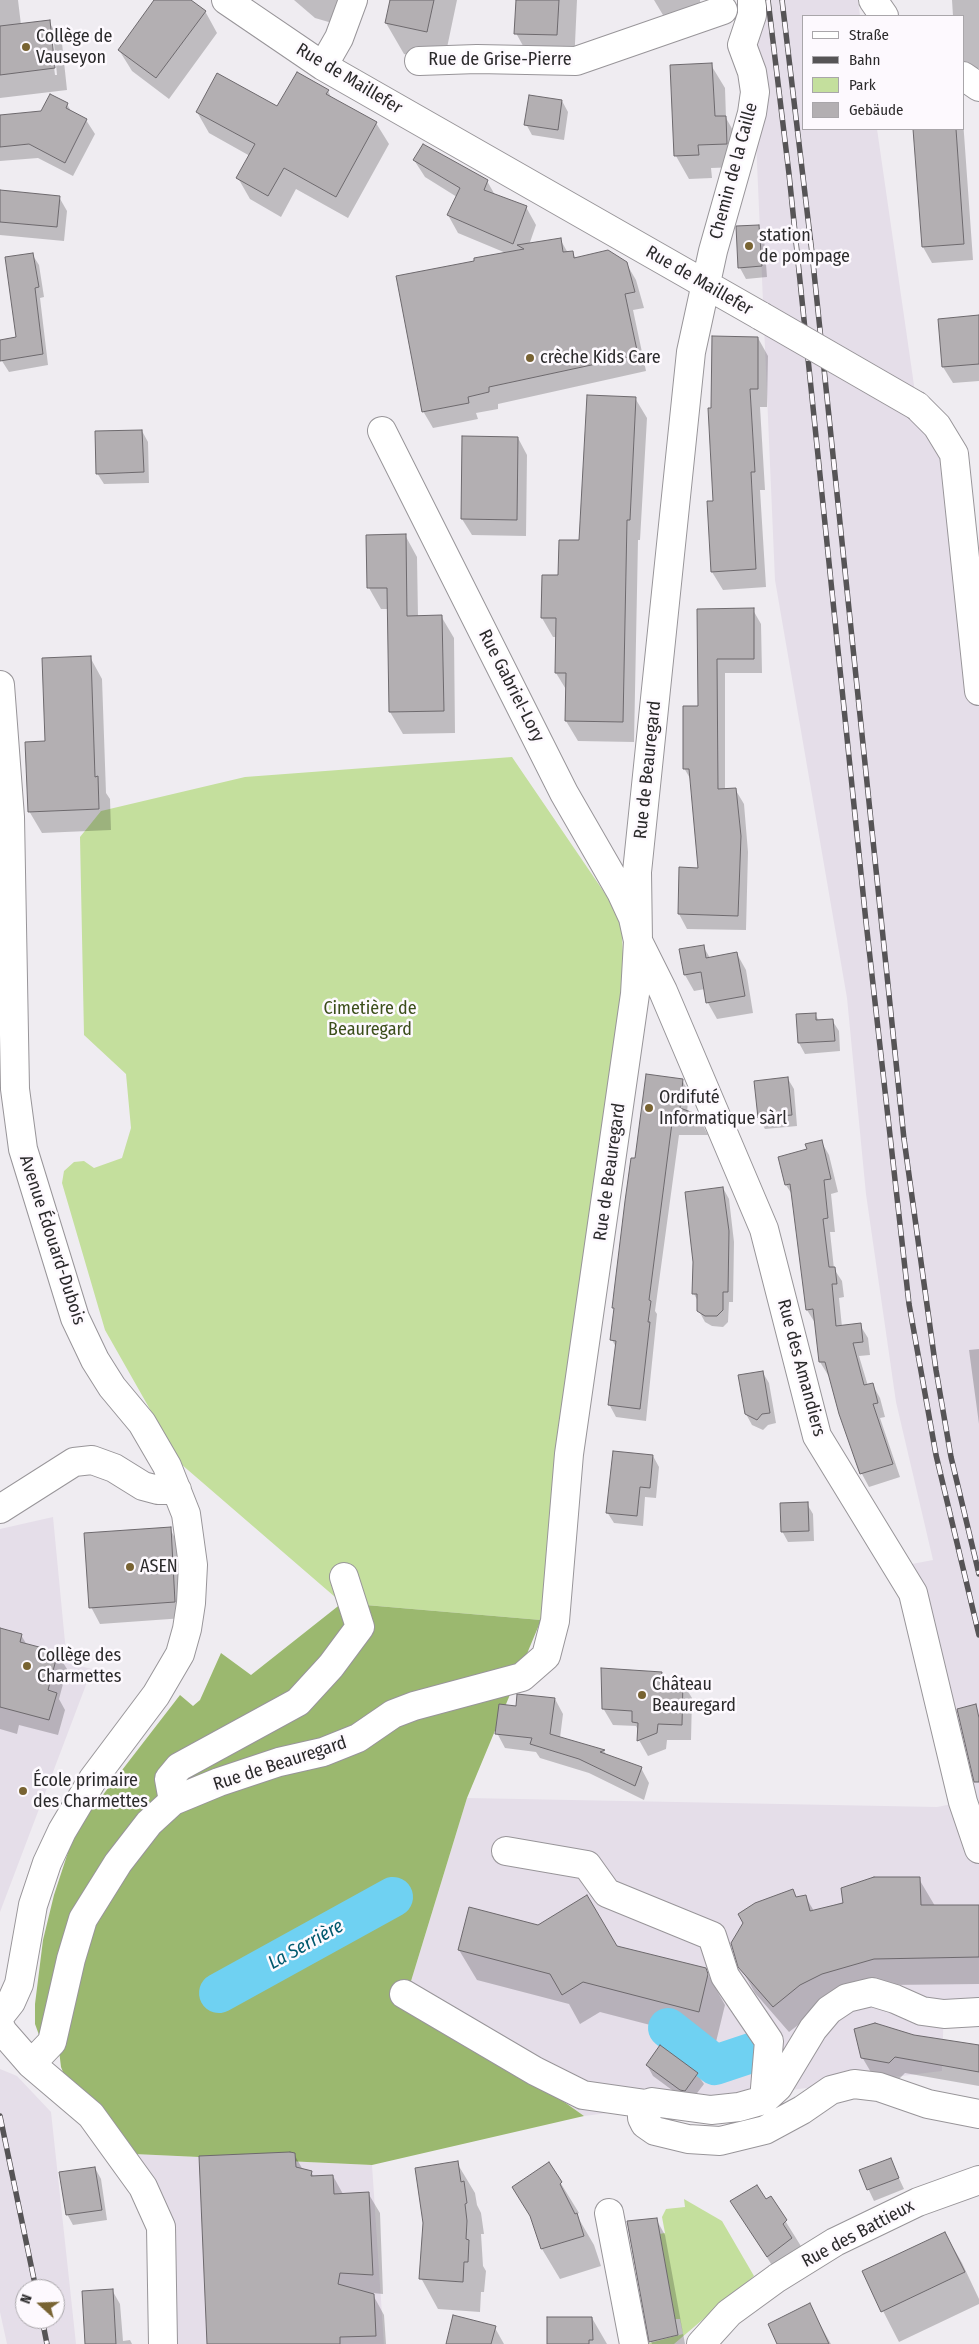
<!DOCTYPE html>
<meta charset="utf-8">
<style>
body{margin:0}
#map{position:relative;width:979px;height:2344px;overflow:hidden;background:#efecf1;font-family:"Fira Sans Condensed",sans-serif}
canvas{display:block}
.legend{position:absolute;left:802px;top:15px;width:162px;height:115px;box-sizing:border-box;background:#fdf9fe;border:1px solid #a9a6aa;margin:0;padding:6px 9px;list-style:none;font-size:15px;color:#2b2a2b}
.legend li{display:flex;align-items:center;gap:10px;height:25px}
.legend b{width:25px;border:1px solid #a9a6aa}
.north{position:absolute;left:15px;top:2279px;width:50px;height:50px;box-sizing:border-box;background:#fdf9fe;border:1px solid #a9a6aa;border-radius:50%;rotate:290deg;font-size:14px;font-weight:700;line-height:20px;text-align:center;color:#2b2a2b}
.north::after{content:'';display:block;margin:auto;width:18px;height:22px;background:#786332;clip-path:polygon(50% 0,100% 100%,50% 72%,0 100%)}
</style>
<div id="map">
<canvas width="979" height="2344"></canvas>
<ul class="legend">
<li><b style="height:6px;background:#fff"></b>Straße</li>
<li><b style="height:6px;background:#565456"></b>Bahn</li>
<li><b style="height:14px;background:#c4df9d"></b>Park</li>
<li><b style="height:14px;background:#b3afb2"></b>Gebäude</li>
</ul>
<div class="north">N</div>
</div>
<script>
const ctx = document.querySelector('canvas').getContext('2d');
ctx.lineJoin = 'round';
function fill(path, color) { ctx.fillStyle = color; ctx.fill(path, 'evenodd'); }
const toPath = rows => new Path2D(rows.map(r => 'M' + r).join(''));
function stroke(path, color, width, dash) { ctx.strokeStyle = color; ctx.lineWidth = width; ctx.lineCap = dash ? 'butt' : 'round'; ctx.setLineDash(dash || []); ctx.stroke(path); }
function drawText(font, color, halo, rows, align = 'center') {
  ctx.font = font + ' "Fira Sans Condensed",sans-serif'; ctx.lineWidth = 5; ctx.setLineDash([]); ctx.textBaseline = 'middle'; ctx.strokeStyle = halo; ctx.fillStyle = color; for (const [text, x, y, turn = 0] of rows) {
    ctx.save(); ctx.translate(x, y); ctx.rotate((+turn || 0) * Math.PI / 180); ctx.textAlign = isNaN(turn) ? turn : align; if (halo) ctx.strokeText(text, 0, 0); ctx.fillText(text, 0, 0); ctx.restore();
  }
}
fill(toPath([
 [750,0,858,0,860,16,803,16,803,129,877,129,917,406,937,426,979,691,979,1999,944,2001,942,2071,584,2116,408,1991,467,1798,937,1807,963,1802,912,1564,933,1560,896,1402,866,1194,847,998,775,580],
 [53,1517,67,1663,92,1669,0,1912,0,1529],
 [0,2069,17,2076,51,2112,76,2344,7,2344,0,2312],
 [25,2289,55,2289,55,2319,25,2319],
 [134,2154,372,2165,384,2344,163,2344,161,2227]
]), '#e5dee9');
fill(toPath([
 [512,757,621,917,625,991,541,1620,342,1603,181,1464,105,1330,62,1183,64,1171,74,1162,84,1161,94,1168,122,1158,131,1128,126,1074,84,1035,80,837,101,811,245,777],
 [684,2199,722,2221,754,2276,674,2344,646,2344,683,2334,680,2319,675,2319,659,2234,665,2233,662,2217,666,2209,685,2207]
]), '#c4df9d');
fill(toPath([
 [342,1603,541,1620,467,1798,408,1991,584,2116,372,2165,134,2154,65,2077,61,2067,59,2050,42,2043,35,2024,35,2004,43,1940,54,1895,75,1831,180,1695,193,1706,200,1700,221,1653,251,1675]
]), '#9bb86f');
fill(toPath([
 [0,0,18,0,21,25,49,22,62,43,67,90,0,98],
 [51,43,54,43,57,75,55,75],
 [156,0,189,0,205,11,217,33,169,99,132,71,119,50],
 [294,0,340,0,332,23,315,18],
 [391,0,457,0,444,62,404,54,386,23],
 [517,0,577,0,574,65,533,64,516,33],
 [654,0,700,0,701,10,663,15],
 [952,0,979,0,979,68,965,70,963,65,963,16,953,16],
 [711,65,725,88,726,118,739,141,740,167,711,168,712,178,689,179,676,156],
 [328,91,332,99,376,123,389,144,348,218,296,189,281,217,250,199,238,178,250,156,209,133,197,112,278,107],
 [51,95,67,104,72,113,86,120,95,134,73,176,38,158,0,161,0,116,42,112],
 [562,101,568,112,564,140,532,135,526,124],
 [963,120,973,260,932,263,923,247,915,129,963,129],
 [414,160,487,181,495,195,526,207,536,225,529,245,560,239,568,253,572,252,576,259,626,263,636,280,644,308,633,310,646,371,498,404,498,409,476,413,478,419,433,428,423,411,476,262,506,253,458,233,448,215,457,197,425,177],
 [0,191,59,197,67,211,64,241,0,235],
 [758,226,764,237,767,277,746,279,740,268,738,228],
 [32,254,39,265,44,297,40,298,48,365,9,372,2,361,0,341,17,338],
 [979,317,979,381,953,383,943,367],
 [758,338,768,356,767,407,760,407,765,490,760,490,766,587,723,590,712,572,715,502,712,409],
 [635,398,647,418,640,540,638,540,634,742,578,741,566,721,567,691,556,673,557,637,553,637,542,618,559,576,580,542],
 [142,431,148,442,149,483,104,484,97,473],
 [518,438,527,455,526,536,472,535,462,519],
 [405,535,417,557,418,617,441,616,454,638,455,733,403,734,390,712,389,609,381,609,369,588],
 [698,610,753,610,761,624,762,673,725,673,725,790,735,789,744,804,748,852,746,930,687,929,679,914,699,869,691,780,684,768,699,708],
 [90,657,102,679,106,793,110,799,111,830,42,833,29,811,46,742],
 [703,946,710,958,737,954,746,970,753,1013,717,1019,708,1003,705,989,694,991,685,975],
 [815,1014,819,1021,832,1020,839,1031,840,1051,805,1054,799,1043],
 [788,1079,794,1089,797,1126,765,1129,759,1118,756,1082],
 [682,1080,689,1093,687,1112,698,1116,708,1135,679,1135,655,1311,657,1314,646,1421,616,1417,609,1404,616,1347,612,1340,615,1311,614,1307,636,1159],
 [821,1141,829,1155,838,1192,831,1194,835,1232,830,1232,834,1269,842,1281,844,1297,839,1298,842,1327,860,1325,868,1338,870,1355,859,1356,868,1386,872,1384,880,1398,885,1417,880,1418,900,1477,869,1487,862,1474,830,1375,828,1375,820,1362,815,1323,807,1310,793,1196,786,1185,808,1150],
 [723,1188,729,1199,734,1242,733,1302,729,1302,728,1322,723,1327,712,1326,705,1322,699,1311,699,1303,694,1294,694,1262],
 [979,1349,979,1424,969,1350],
 [763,1373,769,1383,776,1423,768,1425,763,1430,752,1425,746,1414],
 [653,1456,659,1467,656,1498,645,1497,643,1526,614,1523,607,1512],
 [807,1504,813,1514,814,1541,788,1542,782,1531],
 [170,1529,179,1545,184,1618,100,1624,91,1607],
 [0,1629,21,1635,27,1645,57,1653,67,1669,59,1699,65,1710,58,1735,19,1725,17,1734,0,1729],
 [661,1674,666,1681,682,1682,692,1698,691,1740,667,1740,666,1749,648,1756,639,1740,639,1732,636,1726,613,1725,603,1708],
 [555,1699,563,1714,560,1738,604,1751,607,1756,641,1768,649,1783,644,1800,589,1773,540,1758,536,1752,505,1748,497,1733,517,1707],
 [919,1879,935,1906,979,1906,979,1984,889,1985,815,2012,789,2032,755,1993,740,1966,797,1898,805,1896,814,1911],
 [616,1947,705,1969,725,2005,716,2042,600,2012,580,2024,569,2004,477,1980,459,1950],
 [914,2036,979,2046,979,2086,905,2073,899,2079,872,2074,862,2057],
 [647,2065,697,2074,704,2084,691,2101,687,2101,653,2076],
 [294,2154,303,2170,311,2172,314,2177,333,2176,343,2194,368,2193,380,2213,383,2294,372,2293,384,2315,386,2344,208,2344],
 [890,2159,904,2189,874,2201,860,2171],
 [457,2163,475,2193,477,2205,481,2213,484,2234,481,2234,483,2266,486,2271,484,2292,481,2292,480,2312,438,2309,421,2278],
 [549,2164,579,2213,576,2214,594,2245,601,2266,560,2279,542,2249,534,2222,513,2188],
 [95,2168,101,2179,107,2220,73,2225,67,2214],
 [771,2198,804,2251,785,2286,732,2202,766,2201],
 [656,2219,665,2235,685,2344,652,2344,651,2342,628,2223],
 [945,2233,962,2263,979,2299,979,2304,899,2342,863,2272],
 [112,2290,120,2304,123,2341,130,2340,132,2344,86,2344],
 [809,2305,831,2344,779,2344],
 [592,2318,607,2344,548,2344],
 [495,2328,504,2344,447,2344]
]), '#0003');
stroke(toPath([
 [219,1993,393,1897],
 [668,2028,715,2065,757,2051]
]), '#6fd1f2', 40);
const building = toPath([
 [154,0,191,0,206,11,156,78,118,50,154,0],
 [390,0,434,0,427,32,385,23,390,0],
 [516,0,559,0,557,35,514,34,516,0],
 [50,20,55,68,0,75,0,26,50,20],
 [712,63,715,116,726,116,727,144,698,145,699,155,674,156,670,65,712,63],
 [297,72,329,90,326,94,377,122,336,197,284,168,268,196,236,178,255,144,196,112,217,73,277,106,297,72],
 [50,94,68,103,66,108,87,119,65,163,29,144,0,147,0,115,41,111,50,94],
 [529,95,562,100,558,130,524,125,529,95],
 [913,129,956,129,964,244,922,247,913,129],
 [423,144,488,180,484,190,527,206,513,244,447,215,460,188,413,160,423,144],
 [0,190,60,196,57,227,0,222,0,190],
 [759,225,762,266,738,268,736,226,759,225],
 [561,238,563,252,573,251,574,258,608,250,627,262,635,292,625,294,638,355,489,387,489,392,468,397,469,403,422,412,396,276,474,261,474,258,524,249,517,245,561,238],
 [33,253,39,287,35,288,43,354,0,361,0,340,16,337,5,257,33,253],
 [979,315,979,364,942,367,938,319,979,315],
 [712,336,758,337,758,389,750,389,755,472,751,472,756,569,711,572,707,501,713,501,708,408,711,408,712,336],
 [587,395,636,397,630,520,627,520,623,722,565,721,566,673,555,673,556,618,541,618,542,575,558,575,559,540,579,540,587,395],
 [142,430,144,472,96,474,95,431,142,430],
 [462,436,518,437,517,520,461,519,462,436],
 [406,534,407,616,442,615,444,711,389,712,387,588,367,588,366,535,406,534],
 [754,608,754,659,717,659,718,789,736,788,741,836,738,916,678,914,679,867,698,868,689,769,683,769,683,706,698,706,697,609,754,608],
 [91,656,95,777,98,776,99,809,28,812,25,742,45,741,42,658,91,656],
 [704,945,706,958,737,952,745,996,706,1003,701,972,684,975,679,949,704,945],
 [816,1013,816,1020,833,1019,835,1041,798,1043,796,1014,816,1013],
 [646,1074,683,1079,680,1108,699,1115,702,1123,672,1123,649,1300,651,1301,648,1322,650,1322,640,1409,608,1405,616,1341,610,1340,614,1308,612,1308,625,1201,631,1158,635,1158,646,1074],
 [788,1077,792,1115,758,1118,754,1081,788,1077],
 [822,1140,831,1179,824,1180,828,1218,823,1219,829,1267,835,1267,837,1284,832,1284,836,1326,861,1323,863,1342,853,1343,864,1385,873,1383,878,1403,873,1404,893,1464,860,1474,839,1414,825,1362,819,1362,813,1309,806,1310,790,1184,785,1185,778,1157,807,1149,805,1144,822,1140],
 [723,1187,729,1231,728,1292,723,1292,723,1310,717,1316,705,1316,697,1311,697,1294,692,1294,693,1262,685,1192,723,1187],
 [763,1371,770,1413,762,1414,757,1420,745,1414,738,1375,763,1371],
 [613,1451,653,1455,650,1488,640,1487,637,1516,606,1513,613,1451],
 [808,1502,809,1531,781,1532,780,1503,808,1502],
 [171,1527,175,1602,89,1608,84,1533,171,1527],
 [0,1628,22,1634,20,1642,58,1652,48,1690,57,1693,49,1720,0,1707,0,1628],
 [601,1668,662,1672,661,1680,683,1680,682,1725,658,1724,657,1733,637,1741,638,1723,632,1722,632,1711,602,1709,601,1668],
 [517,1694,555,1698,550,1734,605,1750,600,1752,642,1767,635,1786,579,1759,530,1744,532,1738,495,1734,499,1704,516,1706,517,1694],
 [976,1704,979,1718,979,1782,974,1782,957,1709,976,1704],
 [874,1877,920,1877,921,1905,979,1905,979,1957,874,1959,822,1974,800,1985,773,2007,738,1967,731,1943,743,1923,738,1914,755,1903,793,1889,796,1897,806,1895,810,1911,843,1903,841,1888,874,1877],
 [587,1895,617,1946,706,1968,708,1974,699,2012,583,1982,562,1995,550,1974,458,1950,469,1907,538,1925,587,1895],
 [875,2023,914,2035,979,2045,979,2072,895,2057,889,2063,861,2058,854,2029,875,2023],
 [660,2045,698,2073,685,2091,680,2090,646,2065,660,2045],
 [290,2152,295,2153,296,2167,312,2171,311,2176,333,2175,334,2194,369,2192,373,2275,340,2273,338,2284,374,2294,376,2336,340,2337,340,2344,207,2344,199,2156,290,2152],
 [891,2158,899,2178,867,2190,859,2170,891,2158],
 [458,2161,461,2182,464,2181,467,2203,465,2204,467,2221,466,2239,469,2240,468,2262,464,2262,463,2282,419,2279,423,2223,415,2168,458,2161],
 [549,2162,562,2182,560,2184,575,2214,577,2213,584,2236,541,2249,530,2216,512,2187,549,2162],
 [95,2167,102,2210,66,2215,59,2172,95,2167],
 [757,2185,766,2199,771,2196,787,2220,783,2224,792,2238,767,2257,730,2201,757,2185],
 [657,2218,678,2335,649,2342,627,2221,657,2218],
 [945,2232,965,2272,881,2312,862,2271,945,2232],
 [113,2289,116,2344,85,2344,82,2291,113,2289],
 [810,2303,829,2344,777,2344,768,2324,810,2303],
 [453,2315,496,2326,491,2344,446,2344,453,2315],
 [547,2317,592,2317,593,2340,589,2340,589,2344,547,2344,547,2317]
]);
fill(building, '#b3afb2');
stroke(building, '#6d696d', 1);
const minor = toPath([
 [226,0,323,66,761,316],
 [873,0,884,16],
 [419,61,477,59,576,61,723,10],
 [323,66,339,38,353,0],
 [963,76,979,87],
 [917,406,937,426,954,454,979,691],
 [382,431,564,793,621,892,633,918,638,941,663,991,764,1229,817,1436,913,1593,963,1802,979,1849],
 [0,685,10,817,15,1089,23,1149,75,1318,95,1360,112,1387,142,1423,167,1466,186,1514,193,1565,191,1603,187,1629,180,1654,156,1695,93,1779,62,1831,47,1863,33,1905,19,1984,11,2002,0,2016],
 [0,1509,74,1462,92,1460,114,1468,143,1486,158,1490,177,1490],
 [173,1801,169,1779,179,1767,298,1702,331,1666,360,1627,344,1577],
 [506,1851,587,1865,607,1893,712,1936,725,1976,769,2041,764,2100],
 [404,1994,535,2071,583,2095,646,2104],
 [979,2012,944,2014,922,2011,895,1999,872,1992,847,1998,829,2010,813,2029,778,2087,764,2100,739,2107,711,2110,652,2102,646,2104,642,2110,642,2118,645,2124,655,2131,688,2139,720,2141,765,2130,802,2110,831,2090,854,2084,879,2087,928,2104,979,2114],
 [0,2026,3,2032,31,2064,91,2115,143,2187,161,2227,163,2344],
 [31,2064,52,2042,71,1959,83,1919,118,1863,149,1823,173,1801,219,1782,279,1762,323,1752,358,1738,393,1714,414,1706,522,1677,546,1656,555,1621,569,1454,635,994,638,941,637,872,691,352,713,251,752,113,755,92,752,72,742,45,752,15,752,0],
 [609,2213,634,2344],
 [701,2344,729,2313,777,2278,835,2242,918,2202,979,2180]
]);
stroke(minor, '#989599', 30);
stroke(minor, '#fff', 28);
const rail = toPath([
 [768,0,789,174,866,922,909,1304,936,1455,979,1635],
 [782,0,812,253,904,1139,936,1370,951,1457,979,1574],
 [0,2116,36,2289],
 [42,2319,47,2344]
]);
stroke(rail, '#565456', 5.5);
stroke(rail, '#fdf9fe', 4, [11]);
const minorBridge = toPath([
 [761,316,917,406]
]);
stroke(minorBridge, '#989599', 30, []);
stroke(minorBridge, '#fff', 28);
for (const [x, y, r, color] of [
 [26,47,5,"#786332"],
 [749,246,5,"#786332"],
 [530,358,5,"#786332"],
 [649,1108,5,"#786332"],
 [130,1567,5,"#786332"],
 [27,1666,5,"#786332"],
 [642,1695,5,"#786332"],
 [23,1791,5,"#786332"]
]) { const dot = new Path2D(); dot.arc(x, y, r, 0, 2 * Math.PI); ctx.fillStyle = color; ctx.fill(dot); stroke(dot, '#fdf9fe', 2); }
drawText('18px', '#2b2a2b', '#fdf9fe', [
 ["Collège de",36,37],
 ["Vauseyon",36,58],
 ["station",759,236],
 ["de pompage",759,257],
 ["crèche Kids Care",540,358],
 ["Ordifuté",659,1098],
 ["Informatique sàrl",659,1119],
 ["ASEN",140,1567],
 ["Collège des",37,1656],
 ["Charmettes",37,1677],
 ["Château",652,1685],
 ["Beauregard",652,1706],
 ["École primaire",33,1781],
 ["des Charmettes",33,1802]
], 'left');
drawText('18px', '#2b2a2b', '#fdf9fe', [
 ["Rue de Grise-Pierre",500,60],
 ["Rue de Maillefer",349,79,31],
 ["Chemin de la Caille",734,171,-75],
 ["Rue de Maillefer",699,281,30],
 ["Rue Gabriel-Lory",511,686,63],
 ["Rue de Beauregard",648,770,-84],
 ["Rue de Beauregard",610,1172,-82],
 ["Avenue Édouard-Dubois",52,1240,72],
 ["Rue des Amandiers",801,1368,75],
 ["Rue de Beauregard",280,1764,-18],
 ["Rue des Battieux",858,2234,-28]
]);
drawText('18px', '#3b4e1a', '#fdf9fe', [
 ["Cimetière de",370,1009],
 ["Beauregard",370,1030]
]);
drawText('italic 19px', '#00596e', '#fdf9fe', [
 ["La Serrière",306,1945,-29]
]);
</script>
